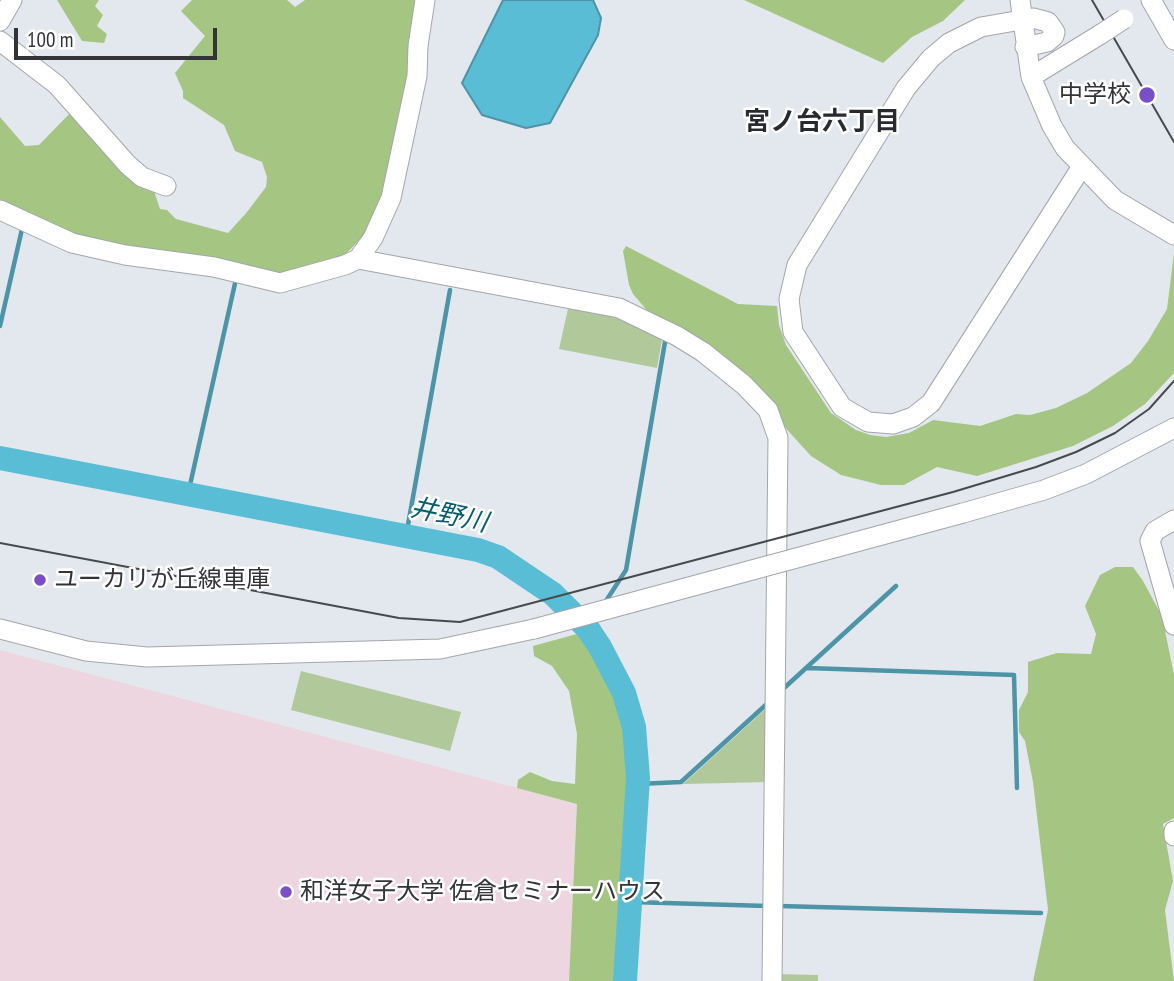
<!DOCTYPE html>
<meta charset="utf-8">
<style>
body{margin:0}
#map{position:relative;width:1174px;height:981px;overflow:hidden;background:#e3e8ef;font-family:"PT Sans Narrow",sans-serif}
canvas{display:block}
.scale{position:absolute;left:14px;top:28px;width:203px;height:32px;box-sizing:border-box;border:4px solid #323437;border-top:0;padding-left:9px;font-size:21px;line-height:24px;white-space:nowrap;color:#323437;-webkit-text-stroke:5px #fff;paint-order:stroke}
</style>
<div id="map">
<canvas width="1174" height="981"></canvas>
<div class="scale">100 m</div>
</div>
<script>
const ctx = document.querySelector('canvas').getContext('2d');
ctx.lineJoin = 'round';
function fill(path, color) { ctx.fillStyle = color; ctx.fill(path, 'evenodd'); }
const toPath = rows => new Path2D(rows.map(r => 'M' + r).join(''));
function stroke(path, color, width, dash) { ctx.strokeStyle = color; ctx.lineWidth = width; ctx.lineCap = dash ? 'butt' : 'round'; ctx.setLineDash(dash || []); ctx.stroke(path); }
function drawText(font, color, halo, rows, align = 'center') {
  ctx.font = font + ' "PT Sans Narrow","Noto Sans JP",sans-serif'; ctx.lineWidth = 5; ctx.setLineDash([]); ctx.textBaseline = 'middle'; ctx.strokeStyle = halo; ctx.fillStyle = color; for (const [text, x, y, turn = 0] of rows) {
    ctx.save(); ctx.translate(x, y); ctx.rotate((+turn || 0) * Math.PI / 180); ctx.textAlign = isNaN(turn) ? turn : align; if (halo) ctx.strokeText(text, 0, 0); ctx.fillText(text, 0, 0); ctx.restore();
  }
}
fill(toPath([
 [0,650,577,804,569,981,0,981]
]), '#eed6e1');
fill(toPath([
 [569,304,618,313,663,334,657,368,559,349],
 [301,671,461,712,450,751,291,710],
 [771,704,770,782,683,784],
 [776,974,818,975,818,981,776,981]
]), '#b1c89b');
fill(toPath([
 [57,0,99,0,95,6,103,15,97,26,107,34,104,43,82,41],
 [192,0,287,0,295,7,305,0,418,0,411,76,384,197,365,234,340,260,290,276,72,239,0,206,0,117,25,146,39,145,72,111,153,188,160,209,167,210,176,219,228,233,247,212,266,187,267,177,262,162,235,151,224,125,183,98,183,91,175,73,205,36,181,11],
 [744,0,965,0,943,21,912,37,883,63],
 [626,246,738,304,777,306,779,325,786,345,831,413,856,430,870,435,886,437,909,433,933,420,980,426,1016,414,1030,415,1056,408,1087,393,1131,363,1148,341,1167,309,1174,253,1174,373,1145,404,1113,426,1073,446,977,476,937,467,904,485,881,485,841,475,811,456,781,423,651,315,633,294,629,285,623,251],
 [1115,567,1133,567,1143,581,1162,616,1174,675,1174,818,1163,824,1173,881,1165,910,1174,981,1033,981,1048,910,1033,782,1025,741,1019,732,1019,710,1028,692,1028,662,1057,653,1091,654,1096,634,1085,606,1100,575],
 [584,632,619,695,629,729,633,781,621,981,569,981,577,804,517,788,518,780,530,772,552,781,575,784,577,734,569,691,552,666,534,656,533,646]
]), '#a4c682');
const water = toPath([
 [503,0,593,0,601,18,598,35,550,123,526,128,482,115,462,83,503,0]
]);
fill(water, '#59bdd5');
stroke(water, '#4d94a6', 2);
stroke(toPath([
 [0,326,22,229],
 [188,494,236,279],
 [406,536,450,290],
 [604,604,626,570,665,342],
 [588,629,594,620],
 [807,668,1014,675,1017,788],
 [783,689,896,586],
 [638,784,681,782,769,702],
 [631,902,767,906],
 [779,906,1041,913]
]), '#4d94a6', 4.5);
stroke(toPath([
 [0,458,478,550,498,557,553,594,588,629,600,647,624,693,634,727,638,778,625,981]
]), '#59bdd5', 24);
const minor = toPath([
 [1020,0,1031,77,1052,126,1065,148,1115,200,1174,235],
 [1151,0,1174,40],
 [0,21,12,0],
 [0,41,57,85,128,165,142,177,166,186],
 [1025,47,1047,42,1054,36,1055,32,1048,22,1033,18,981,27,949,43,931,58,906,88,797,265,789,299,793,332,842,407,868,422,893,424,913,417,931,403,1081,168],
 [1031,77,1101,34],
 [0,210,72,243,125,255,214,267,280,283,345,265,358,259,373,238,391,198,417,76,418,46,425,0],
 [358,259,619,308,677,336,703,352,744,385,768,410,778,438,772,981],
 [963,513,1044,490,1086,474,1174,428],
 [1174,520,1155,531,1150,541,1174,625],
 [0,629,86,651,147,657,440,649,534,629],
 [1174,831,1174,836]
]);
stroke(minor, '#a2a6ac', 21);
stroke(minor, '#fff', 19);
stroke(toPath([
 [1092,0,1174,142],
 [0,543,399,618,460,622,953,492,1036,467,1076,452,1115,433,1149,409,1174,381]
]), '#474a4d', 2);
const minorBridge = toPath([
 [1101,34,1124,19],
 [534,629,963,513]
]);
stroke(minorBridge, '#a2a6ac', 21, []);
stroke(minorBridge, '#fff', 19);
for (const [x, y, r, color] of [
 [1147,95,9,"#794ec7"],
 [40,580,7,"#794ec7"],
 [286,892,7,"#794ec7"]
]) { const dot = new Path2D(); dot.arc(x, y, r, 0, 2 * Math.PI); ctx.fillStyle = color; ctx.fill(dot); stroke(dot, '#fff', 2.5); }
drawText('24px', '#323437', '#fff', [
 ["中学校",1131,95,"right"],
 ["ユーカリが丘線車庫",54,580],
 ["和洋女子大学 佐倉セミナーハウス",300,892]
], 'left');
drawText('bold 26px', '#272b30', '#fff', [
 ["宮ノ台六丁目",822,123]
]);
drawText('italic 26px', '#025d6e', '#fff', [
 ["井野川",449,516,12]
]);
</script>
